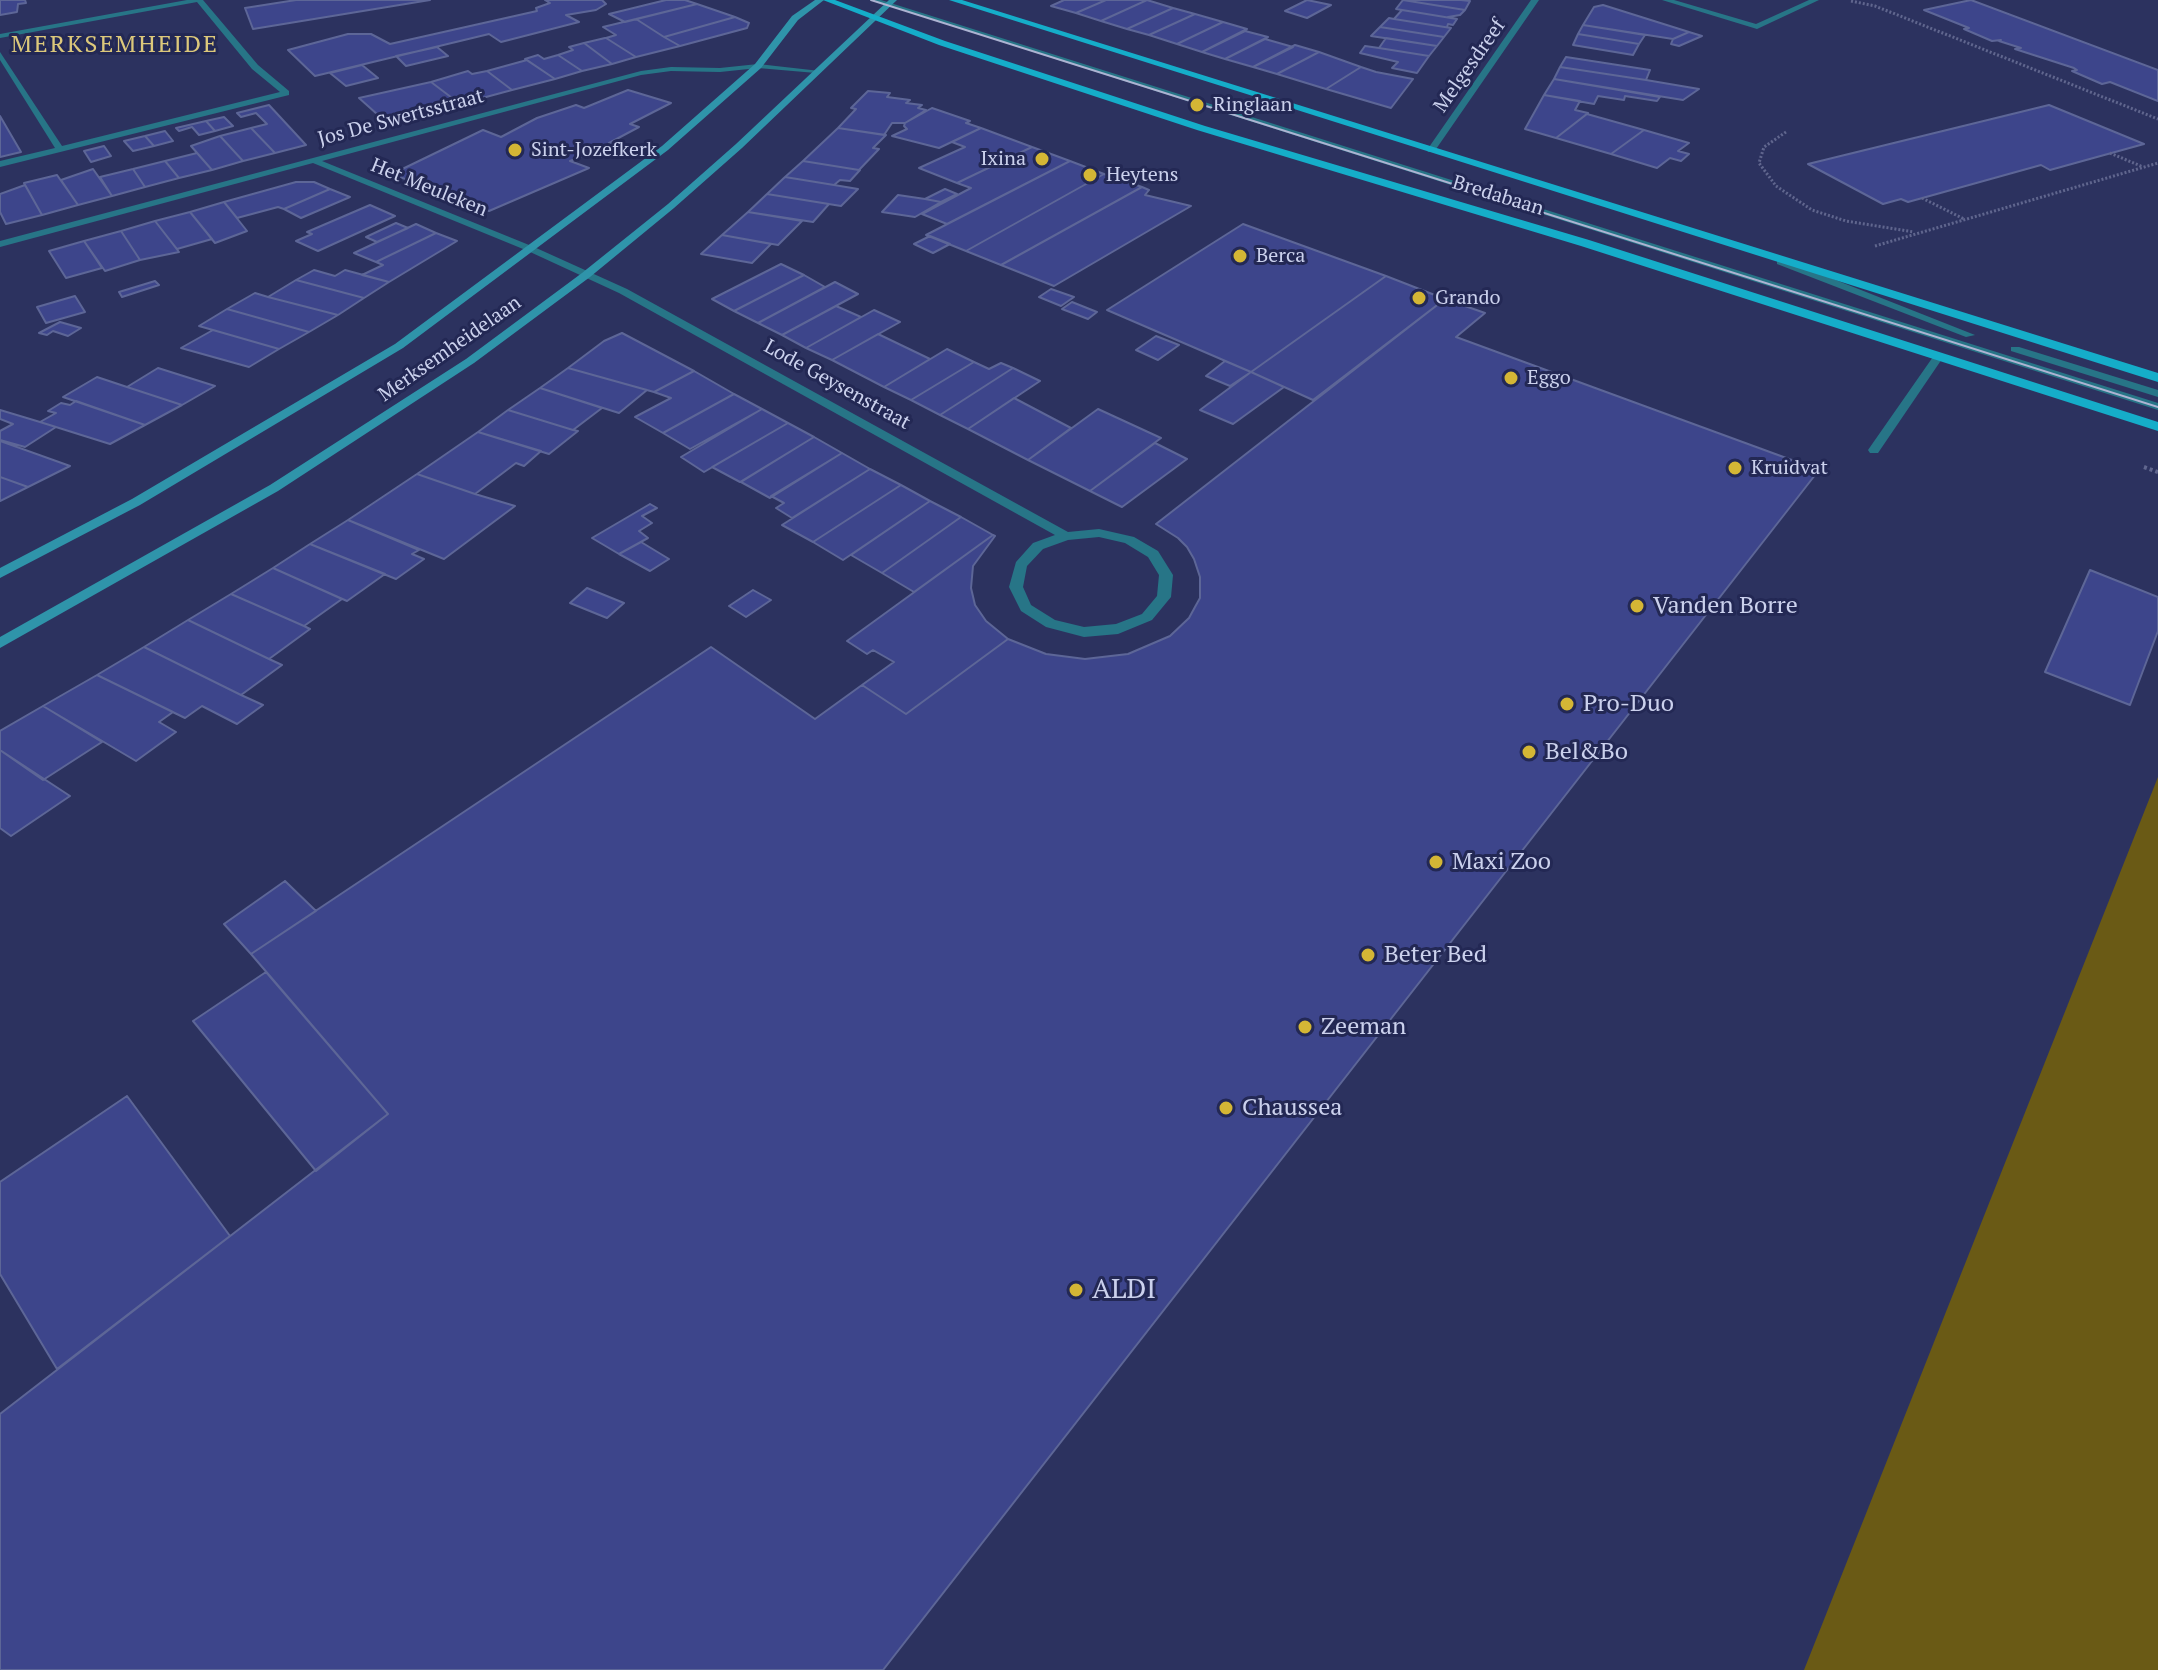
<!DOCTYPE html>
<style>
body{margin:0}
canvas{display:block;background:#2c325f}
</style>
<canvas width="2158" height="1670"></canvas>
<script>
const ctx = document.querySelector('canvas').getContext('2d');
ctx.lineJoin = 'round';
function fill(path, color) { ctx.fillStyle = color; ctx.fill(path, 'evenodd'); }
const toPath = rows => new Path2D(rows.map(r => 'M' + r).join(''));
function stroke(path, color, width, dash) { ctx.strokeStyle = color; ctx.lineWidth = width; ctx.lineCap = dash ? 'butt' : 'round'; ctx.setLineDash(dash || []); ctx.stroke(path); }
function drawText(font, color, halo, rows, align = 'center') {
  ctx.font = font + ' "PT Serif",serif'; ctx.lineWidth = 6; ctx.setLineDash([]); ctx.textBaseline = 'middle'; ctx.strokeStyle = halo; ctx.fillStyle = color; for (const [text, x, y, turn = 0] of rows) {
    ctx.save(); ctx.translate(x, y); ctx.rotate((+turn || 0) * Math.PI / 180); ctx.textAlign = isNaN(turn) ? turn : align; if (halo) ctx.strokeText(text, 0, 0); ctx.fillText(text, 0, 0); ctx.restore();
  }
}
fill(toPath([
 [2158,777,2158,1670,1804,1670]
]), '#6a5a15');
const building = toPath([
 [0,0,25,0,26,3,18,4,17,12,0,15,0,0],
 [296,0,430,0,253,29,245,8,296,0],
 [545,0,602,0,606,4,596,10,566,15,579,22,501,42,489,34,315,76,288,50,348,34,371,34,390,44,537,11,536,8,550,3,545,0],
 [666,0,685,0,697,4,625,22,609,14,666,0],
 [1064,0,1106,0,1076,13,1051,6,1064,0],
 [1106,0,1147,0,1101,21,1076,13,1106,0],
 [1147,0,1173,8,1127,29,1101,21,1147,0],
 [1307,0,1331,5,1307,18,1285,11,1307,0],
 [1403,0,1465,10,1460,15,1448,17,1457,19,1396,9,1403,0],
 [1403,0,1461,0,1470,1,1465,10,1403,0],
 [1971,0,2158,70,2158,101,2110,82,2102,84,2072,71,2077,70,2074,68,2015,49,2021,48,1999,41,2001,40,1992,41,1964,29,1969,28,1924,10,1971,0],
 [697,4,735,17,664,37,636,19,697,4],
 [1603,5,1689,32,1673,39,1583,25,1594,7,1603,5],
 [1173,8,1195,14,1149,35,1127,29,1173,8],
 [1402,10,1457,19,1453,25,1448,24,1447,27,1451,28,1394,19,1402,10],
 [1195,14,1223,22,1177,44,1149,35,1195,14],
 [735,17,749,23,747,28,680,46,664,37,735,17],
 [1389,18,1394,19,1451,28,1444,37,1380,27,1389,18],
 [636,19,664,37,680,46,636,57,606,38,616,35,603,27,636,19],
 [1223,22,1247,29,1202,52,1177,44,1223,22],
 [1583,25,1645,35,1639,44,1578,34,1583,25],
 [1380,27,1444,37,1437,46,1371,36,1380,27],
 [1245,31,1268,37,1225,59,1202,52,1245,31],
 [1689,32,1702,36,1679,46,1671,44,1673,39,1689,32],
 [1578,34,1639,44,1633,55,1573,45,1578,34],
 [605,38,606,38,636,57,612,64,584,43,605,38],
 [1386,38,1437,46,1429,56,1379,48,1386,38],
 [1265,39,1293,47,1253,67,1225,59,1265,39],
 [584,43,612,64,582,71,558,55,573,50,569,47,584,43],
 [1295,45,1319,52,1277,74,1253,67,1295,45],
 [1365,46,1379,48,1429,56,1417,73,1392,68,1398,62,1360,53,1365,46],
 [437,47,448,56,406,66,396,56,437,47],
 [1319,52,1361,67,1326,89,1277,74,1319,52],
 [538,55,544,59,558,55,582,71,555,79,525,59,538,55],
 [1566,57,1650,70,1646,80,1560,67,1566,57],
 [527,60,555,79,512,90,487,71,527,60],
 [362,65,378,78,346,86,330,73,362,65],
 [1361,67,1376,72,1413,79,1391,108,1326,89,1361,67],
 [1560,67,1646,80,1699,89,1683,100,1554,79,1560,67],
 [468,71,472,74,487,71,512,90,460,104,431,82,468,71],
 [1554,79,1660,97,1657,101,1625,96,1624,100,1598,96,1594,104,1544,95,1554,79],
 [431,82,460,104,387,123,359,98,431,82],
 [628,90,671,103,630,124,639,127,609,143,612,144,570,161,589,168,489,211,392,174,483,130,501,137,537,118,576,105,584,108,628,90],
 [868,91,890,93,887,97,910,100,906,103,922,105,918,108,926,110,905,123,892,123,884,135,838,128,856,109,851,108,868,91],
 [1544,95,1580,101,1575,110,1588,113,1556,138,1525,129,1544,95],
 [269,105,306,145,275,153,251,128,267,124,256,113,241,117,237,113,269,105],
 [2049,105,2144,144,2050,170,2041,165,1908,202,1901,199,1883,204,1808,164,2049,105],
 [932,108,970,121,966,123,981,128,939,148,892,136,907,129,904,126,905,123,932,108],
 [1587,114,1644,130,1611,154,1556,138,1587,114],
 [0,116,21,152,0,157,0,116],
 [224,117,233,126,215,131,206,121,224,117],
 [206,121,215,131,199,135,192,127,179,131,176,128,206,121],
 [251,128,275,153,243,161,220,136,251,128],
 [838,128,886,135,873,148,879,149,859,170,803,161,838,128],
 [981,128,1032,147,957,183,919,168,965,147,952,142,981,128],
 [1644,130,1689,143,1678,151,1689,154,1681,161,1670,158,1657,168,1611,154,1644,130],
 [165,131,173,141,154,146,145,136,165,131],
 [145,136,154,146,133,151,124,141,145,136],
 [220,136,243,161,212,170,191,146,220,136],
 [104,146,111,156,91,162,84,151,104,146],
 [1032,147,1070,161,947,224,922,214,971,188,957,183,1032,147],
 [197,153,212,170,179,178,165,161,197,153],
 [165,161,179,178,145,187,133,169,165,161],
 [803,161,859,170,860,170,850,181,840,180,834,185,785,177,803,161],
 [1070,161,1104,174,966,251,926,235,1070,161],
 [93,169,112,196,78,205,61,180,93,169],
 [133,169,145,187,112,196,100,177,133,169],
 [1104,174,1142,187,1001,265,966,251,1104,174],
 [57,175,78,205,42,215,24,183,57,175],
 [785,177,834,185,858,189,841,206,767,194,785,177],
 [296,182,314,182,330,189,284,209,278,207,237,218,224,202,296,182],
 [25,185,42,215,6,224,0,212,0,194,25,185],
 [1142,187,1149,190,1145,195,1191,206,1054,286,1001,265,1142,187],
 [330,189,350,197,301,218,284,209,330,189],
 [945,189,957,194,941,202,925,199,945,189],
 [767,194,829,204,813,222,748,212,767,194],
 [898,195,925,199,941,202,915,217,882,212,898,195],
 [224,202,247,231,215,243,190,212,224,202],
 [370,205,395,216,318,251,296,241,312,234,307,232,370,205],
 [190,212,212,239,177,249,155,221,190,212],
 [748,212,802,221,778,245,722,235,748,212],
 [155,221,179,252,140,260,121,231,155,221],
 [396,223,408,228,377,242,366,237,396,223],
 [416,224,436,233,376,262,354,253,416,224],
 [1243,224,1386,276,1251,372,1107,310,1243,224],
 [121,231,140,260,105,271,84,241,121,231],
 [436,233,457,241,389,282,362,275,383,265,376,262,436,233],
 [722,235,771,244,752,263,701,254,722,235],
 [930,236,950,244,933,253,914,244,930,236],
 [84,241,102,268,66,278,49,251,84,241],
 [781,264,804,275,734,311,712,299,781,264],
 [314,270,335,276,345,270,389,282,364,298,296,280,314,270],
 [804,275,825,287,758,323,734,311,804,275],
 [1386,276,1445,299,1313,400,1251,372,1386,276],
 [296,280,364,298,338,315,268,297,296,280],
 [155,281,159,285,122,297,119,292,155,281],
 [835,282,858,294,782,335,758,323,835,282],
 [1051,289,1074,297,1061,306,1039,297,1051,289],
 [255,293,268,297,338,315,309,332,227,309,255,293],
 [75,296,85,312,46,323,37,307,75,296],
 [1445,299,1485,313,1456,337,1819,470,883,1670,0,1670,0,1414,388,1114,251,954,711,647,815,719,862,685,906,714,1008,639,1046,654,1085,659,1128,654,1170,636,1189,618,1195,607,1200,598,1200,577,1194,559,1187,547,1178,538,1156,524,1445,299],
 [1072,302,1097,312,1088,319,1062,309,1072,302],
 [836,306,861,317,806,348,782,335,836,306],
 [227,309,309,332,279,349,199,326,227,309],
 [874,310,900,322,832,360,806,348,874,310],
 [60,322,81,328,68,336,53,331,47,335,39,333,60,322],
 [213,330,279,349,249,367,181,348,213,330],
 [622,333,694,371,654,392,568,368,604,341,622,333],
 [878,334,930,359,884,387,832,360,878,334],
 [1156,336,1179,345,1158,360,1136,350,1156,336],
 [947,349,974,362,911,400,884,387,947,349],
 [1225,361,1251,372,1230,386,1206,376,1225,361],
 [974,362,989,369,1001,363,1013,368,940,415,911,400,974,362],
 [158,368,215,386,182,405,127,387,158,368],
 [568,368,647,390,619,413,540,388,568,368],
 [1013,368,1040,381,968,429,940,415,1013,368],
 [694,371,734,394,663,433,635,417,671,398,654,392,694,371],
 [1251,372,1284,387,1233,424,1200,410,1251,372],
 [97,377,127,387,182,405,145,425,63,397,97,377],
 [540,388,602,408,573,430,508,410,540,388],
 [734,394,762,409,690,449,663,433,734,394],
 [1014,398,1071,428,1028,460,968,429,1014,398],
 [76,401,145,425,110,444,40,422,56,413,48,411,61,403,70,405,76,401],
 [762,409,788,423,704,472,681,457,762,409],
 [1098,409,1161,438,1090,491,1028,460,1098,409],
 [0,410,40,422,56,427,25,447,0,440,0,431,13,424,0,419,0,410],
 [508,410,573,430,578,431,549,454,478,432,508,410],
 [788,423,814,437,740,482,712,467,788,423],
 [478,432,541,451,524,466,516,463,475,494,417,474,478,432],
 [814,437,842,453,770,498,741,482,814,437],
 [0,441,70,466,28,487,0,477,0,441],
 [1155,443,1187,459,1122,507,1090,491,1155,443],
 [842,453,870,469,792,518,776,508,784,503,771,496,842,453],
 [870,469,901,485,813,542,782,525,870,469],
 [417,474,475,494,515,506,444,559,348,520,417,474],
 [0,477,28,487,0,501,0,477],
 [901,485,930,501,843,560,813,542,901,485],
 [930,501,961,517,882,573,851,555,930,501],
 [650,504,657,508,642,516,652,523,639,531,648,538,619,554,592,538,650,504],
 [961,517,993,535,914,592,882,573,961,517],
 [348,520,419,550,412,554,424,559,396,579,310,544,348,520],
 [993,535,995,536,973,566,971,588,975,605,986,621,1008,639,906,714,862,685,894,662,873,650,867,654,847,641,993,535],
 [641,542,669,559,650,571,619,554,641,542],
 [310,544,385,574,347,601,273,568,310,544],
 [273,568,342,599,304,626,231,594,273,568],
 [2090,570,2158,597,2158,631,2130,705,2045,672,2090,570],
 [587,588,624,603,607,618,570,603,587,588],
 [753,590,771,600,746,617,729,606,753,590],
 [231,594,304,626,310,629,269,659,188,620,231,594],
 [188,620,269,659,282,665,241,695,144,647,188,620],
 [144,647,241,695,263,705,237,724,202,706,185,718,97,675,144,647],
 [97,675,173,712,159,722,176,732,136,761,43,706,97,675],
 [43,706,102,742,43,780,0,750,0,731,43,706],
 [0,750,70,796,11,836,0,828,0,750],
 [285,881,316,911,251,954,224,924,285,881],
 [266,972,388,1114,316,1171,193,1021,266,972],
 [127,1096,230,1236,57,1369,0,1274,0,1182,127,1096]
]);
fill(building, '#3d458b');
stroke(building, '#5d6697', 2);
stroke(toPath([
 [1851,1,1875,6,2158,119],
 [1786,132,1764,147,1759,163,1776,186,1812,210,1846,221,1914,232],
 [2110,153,2143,167],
 [1922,198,1964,219],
 [1875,246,2158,163]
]), '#60668e', 3, [2, 2]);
stroke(toPath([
 [2144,467,2158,472]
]), '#60668e', 4, [3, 3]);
fill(toPath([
 [187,0,203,0,258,65,289,91,289,95,0,167,0,161,55,148,0,60,0,52,62,146,280,92,252,69,197,2,0,38,0,34,187,0],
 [870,0,881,0,2158,403,2158,410,870,0],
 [1777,260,1785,260,1975,335,1966,337,1777,264,1777,260],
 [2011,347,2019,347,2158,390,2158,397,2011,351,2011,347],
 [1935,354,1944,356,1878,453,1870,453,1868,450,1935,354]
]), '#277587');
fill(toPath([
 [1531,0,1539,0,1434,152,1428,152,1427,150,1531,0],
 [1662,0,1674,0,1756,24,1809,0,1819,0,1757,29,1662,0],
 [758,64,820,71,816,73,758,68,720,72,671,71,641,75,322,161,534,247,627,289,1068,532,1099,529,1134,537,1158,551,1173,575,1171,597,1152,620,1118,634,1084,637,1046,627,1021,611,1009,587,1016,562,1033,543,1055,535,619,293,528,251,313,163,0,247,0,241,641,71,671,67,720,68,758,64],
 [1099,537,1125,543,1148,557,1159,575,1157,596,1142,614,1116,624,1084,627,1055,620,1031,605,1023,587,1027,566,1043,549,1068,540,1099,537]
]), '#277587');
fill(toPath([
 [815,0,824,0,798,20,761,68,668,150,403,348,140,505,0,578,0,568,132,499,395,344,662,146,755,64,792,16,815,0],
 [889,0,897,0,742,148,674,208,590,277,474,363,278,491,0,648,0,637,270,485,466,359,582,273,668,204,736,144,889,0]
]), '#2f94aa');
fill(toPath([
 [823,0,835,0,945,41,1205,126,1589,240,2158,422,2158,431,1581,246,1197,130,939,45,823,0],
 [949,0,962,0,2158,373,2158,382,949,0]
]), '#15adc9');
stroke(toPath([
 [871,0,2158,407]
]), '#adb3d2', 2);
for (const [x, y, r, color] of [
 [1197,105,8,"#d4b635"],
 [515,150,8,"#d4b635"],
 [1042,159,8,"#d4b635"],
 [1090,175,8,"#d4b635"],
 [1240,256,8,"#d4b635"],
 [1419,298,8,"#d4b635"],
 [1511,378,8,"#d4b635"],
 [1735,468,8,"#d4b635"],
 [1637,606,8,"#d4b635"],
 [1567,704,8,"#d4b635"],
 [1529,752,8,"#d4b635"],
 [1436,862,8,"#d4b635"],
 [1368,955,8,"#d4b635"],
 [1305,1027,8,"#d4b635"],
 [1226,1108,8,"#d4b635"],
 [1076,1290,8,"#d4b635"]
]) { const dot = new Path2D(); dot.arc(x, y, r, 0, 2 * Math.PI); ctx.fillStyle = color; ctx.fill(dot); stroke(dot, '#232854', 3); }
drawText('20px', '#cbd1ed', '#232854', [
 ["Melgesdreef",1470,66,-55],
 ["Jos De Swertsstraat",401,118,-15],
 ["Het Meuleken",429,188,22],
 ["Bredabaan",1498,196,17],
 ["Merksemheidelaan",450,349,-35],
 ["Lode Geysenstraat",837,385,29]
]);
drawText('20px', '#cbd1ed', '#232854', [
 ["Ringlaan",1213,105],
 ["Sint-Jozefkerk",531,150],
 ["Ixina",1026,159,"right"],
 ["Heytens",1106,175],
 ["Berca",1256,256],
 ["Grando",1435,298],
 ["Eggo",1527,378],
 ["Kruidvat",1751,468]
], 'left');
ctx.letterSpacing = '2px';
drawText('24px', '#dcc87b', '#232854', [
 ["MERKSEMHEIDE",115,45]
]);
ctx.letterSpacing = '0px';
drawText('24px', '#cbd1ed', '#232854', [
 ["Vanden Borre",1653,606],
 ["Pro-Duo",1583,704],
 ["Bel&Bo",1545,752],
 ["Maxi Zoo",1452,862],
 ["Beter Bed",1384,955],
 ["Zeeman",1321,1027],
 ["Chaussea",1242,1108]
], 'left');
drawText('28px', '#cbd1ed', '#232854', [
 ["ALDI",1092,1290]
], 'left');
</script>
